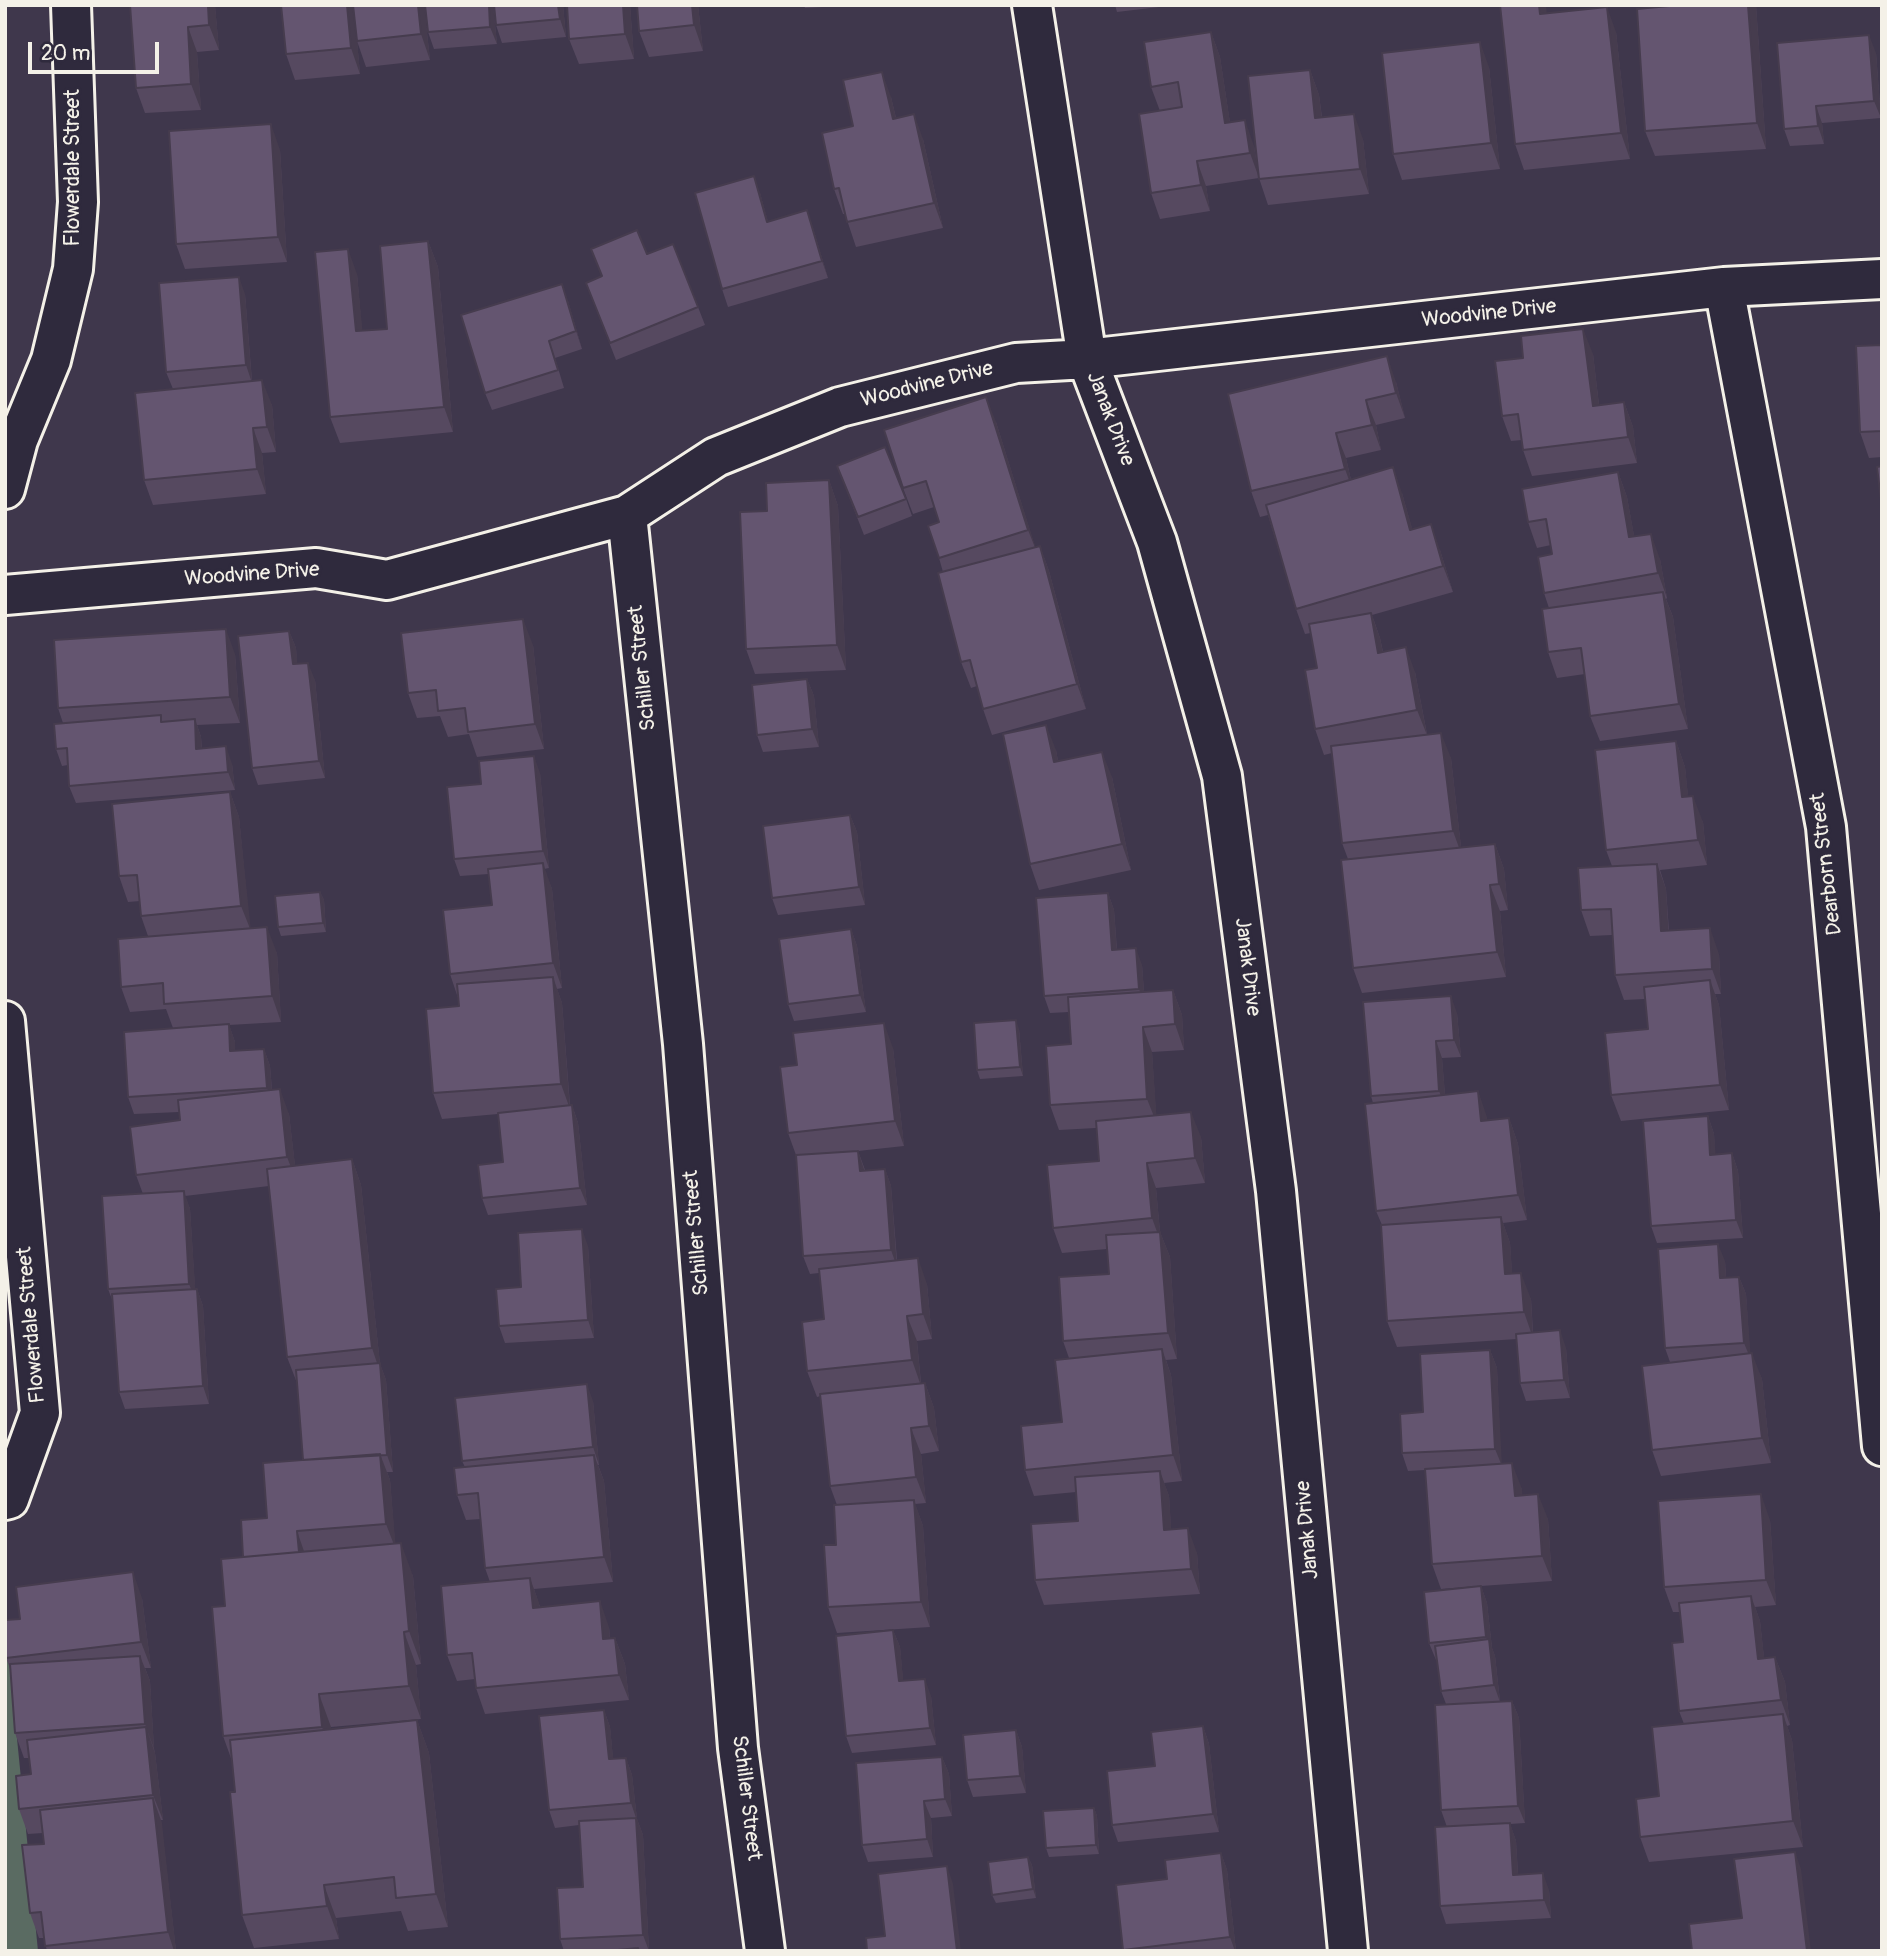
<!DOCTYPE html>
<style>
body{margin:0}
#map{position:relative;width:1887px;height:1956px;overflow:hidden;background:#3f374c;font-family:Pangolin,sans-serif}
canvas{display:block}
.frame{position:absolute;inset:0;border:7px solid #f4f1e8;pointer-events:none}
.scale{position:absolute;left:28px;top:42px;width:131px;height:32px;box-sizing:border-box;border:4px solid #f4f1e8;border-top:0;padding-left:9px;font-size:21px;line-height:24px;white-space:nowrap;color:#f4f1e8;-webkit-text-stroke:5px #2f2a3d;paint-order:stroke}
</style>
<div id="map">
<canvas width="1887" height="1956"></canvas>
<div class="frame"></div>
<div class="scale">20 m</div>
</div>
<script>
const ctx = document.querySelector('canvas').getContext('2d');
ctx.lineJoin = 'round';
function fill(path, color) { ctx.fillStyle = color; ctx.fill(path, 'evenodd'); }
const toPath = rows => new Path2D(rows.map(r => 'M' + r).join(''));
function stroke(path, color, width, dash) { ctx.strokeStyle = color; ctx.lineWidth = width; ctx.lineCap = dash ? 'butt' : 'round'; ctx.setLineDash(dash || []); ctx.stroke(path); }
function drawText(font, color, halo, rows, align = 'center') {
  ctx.font = font + ' Pangolin,sans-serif'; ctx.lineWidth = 6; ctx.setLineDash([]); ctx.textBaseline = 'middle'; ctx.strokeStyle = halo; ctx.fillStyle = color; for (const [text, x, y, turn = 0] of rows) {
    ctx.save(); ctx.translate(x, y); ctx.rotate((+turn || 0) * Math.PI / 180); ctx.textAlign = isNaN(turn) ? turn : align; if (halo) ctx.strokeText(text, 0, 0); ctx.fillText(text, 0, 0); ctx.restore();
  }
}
fill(toPath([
 [5,1627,6,1627,38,1951,5,1951]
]), '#5a6b62');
const minor = toPath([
 [1032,5,1087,359,1157,542,1222,776,1276,1191,1348,1951],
 [1724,287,1826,827,1882,1446],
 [5,489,18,440,51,360,73,269,78,202,71,5],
 [627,515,683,1044,738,1748,765,1951],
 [5,595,316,568,387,580,627,515,716,457,840,407,1016,363,1087,359,1724,287,1882,279],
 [5,1021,40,1413,9,1499,5,1500]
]);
stroke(minor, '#f4f1e8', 44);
stroke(minor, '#2f2a3d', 38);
fill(toPath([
 [130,5,222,5,215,6,219,50,197,52,201,110,145,113,136,88],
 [281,5,424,5,430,60,366,67,357,41,360,74,295,80,286,54],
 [425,5,493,5,497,44,434,49,428,32],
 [563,5,566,37,502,43,496,25],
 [630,5,634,59,579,64,569,39],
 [698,5,703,51,649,57,639,31],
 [804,5,860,5,805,8],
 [1115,5,1176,5,1117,12],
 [1546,5,1546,13,1616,32,1630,159,1524,170,1515,144],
 [1756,5,1766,149,1655,156,1645,131],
 [1211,32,1220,57,1230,123,1254,146,1258,167,1310,70,1319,95,1322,117,1363,139,1369,194,1268,205,1259,178,1206,186,1210,211,1160,219,1151,193,1160,111,1151,87],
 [1876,53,1881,118,1822,123,1824,144,1790,146,1784,129],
 [1489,67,1500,169,1402,180,1393,154],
 [891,97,896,118,923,139,943,228,856,247,845,214,843,214,834,189,853,126],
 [280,150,287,262,185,269,176,244],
 [760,193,768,222,813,228,828,278,728,307,722,289],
 [428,241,438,267,453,432,340,443,330,417,357,274,362,331,387,329],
 [602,277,698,307,705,325,616,360,586,283],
 [245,294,252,381,272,405,276,452,262,453,266,494,153,505,144,480,173,389,166,372],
 [568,301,582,349,555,358,564,388,492,410,485,393],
 [1882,345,1882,457,1869,458,1860,432],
 [1593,354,1599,405,1624,402,1633,427,1637,463,1532,476,1523,450,1522,440,1511,441,1502,416],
 [1396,382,1405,418,1376,425,1381,450,1346,458,1351,480,1402,493,1412,529,1440,550,1453,592,1372,615,1380,638,1383,652,1415,672,1427,734,1451,758,1461,847,1495,844,1504,869,1508,910,1500,911,1506,977,1362,993,1353,968,1348,859,1342,843,1332,753,1324,755,1315,729,1317,668,1311,633,1305,634,1296,609,1268,515,1260,517,1251,491,1228,394],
 [996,422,1035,547,1040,546,1049,571,1086,709,992,735,983,709,977,686,971,688,961,662,943,572,939,558,939,522,934,507,913,514,903,488],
 [837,466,906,499,912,516,864,535],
 [1618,472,1627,497,1634,536,1660,559,1667,598,1666,599,1673,617,1688,729,1600,741,1590,716,1585,674,1557,678,1548,652,1549,608,1544,593,1552,554,1551,545,1537,548,1528,522],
 [829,480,838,506,846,670,755,674,746,649,767,511],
 [289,631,296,648,297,664,315,680,325,778,258,785,252,768],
 [533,645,544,749,477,757,469,734,448,737,440,716,417,718,408,693],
 [235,654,240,723,197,725,201,737,202,749,232,764,235,790,76,803,69,786,68,765,62,766,56,749,63,723,58,708],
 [807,679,814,696,819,747,763,752,757,735],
 [1676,741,1685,767,1688,797,1703,822,1707,865,1660,870,1666,889,1669,931,1719,954,1721,994,1715,994,1719,1005,1729,1110,1621,1121,1611,1095,1648,1029,1645,999,1624,1000,1615,975,1612,935,1590,936,1581,910,1612,866,1606,850],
 [1056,750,1058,761,1112,777,1131,870,1039,890,1030,864],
 [540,773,549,868,544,869,552,889,562,988,557,989,562,1003,570,1105,572,1105,578,1123,587,1205,488,1215,482,1198,503,1162,498,1114,442,1119,433,1093,459,1006,458,998,450,974,492,905,489,874,460,876,454,859,481,784],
 [230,792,239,817,250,929,277,953,281,1022,229,1025,235,1042,235,1051,264,1049,270,1066,272,1090,289,1114,295,1166,352,1159,361,1185,380,1364,386,1380,393,1472,387,1472,390,1480,395,1544,413,1576,421,1664,416,1665,421,1719,331,1727,331,1729,417,1720,429,1753,448,1927,408,1931,401,1911,336,1918,339,1939,254,1948,242,1915,235,1792,232,1761,223,1736,225,1606,243,1557,303,1460,297,1383,287,1357,269,1186,185,1196,190,1209,195,1289,197,1289,203,1306,209,1404,125,1409,119,1392,113,1302,108,1289,143,1194,136,1175,180,1120,179,1112,134,1114,128,1097,173,1028,166,1009,130,1012,121,987,148,936,141,916,140,901,128,902,119,876],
 [850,815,857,832,865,905,778,915,772,898],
 [320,892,324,900,326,932,281,936,278,927],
 [1108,893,1114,910,1117,950,1142,965,1144,992,1173,990,1182,1015,1184,1050,1152,1052,1156,1115,1201,1137,1205,1183,1156,1188,1160,1232,1170,1257,1177,1359,1166,1360,1171,1375,1182,1481,1164,1483,1169,1496,1171,1529,1197,1553,1200,1594,1044,1605,1035,1580,1078,1521,1076,1492,1034,1496,1025,1470,1062,1422,1069,1358,1063,1341,1109,1274,1107,1249,1062,1253,1053,1228,1099,1161,1096,1128,1059,1130,1050,1105,1071,1044,1069,1012,1050,1013,1044,996],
 [851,929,857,946,866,1012,794,1021,788,1004],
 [1457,1013,1461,1057,1442,1058,1445,1095,1478,1091,1487,1121,1509,1118,1518,1144,1527,1220,1503,1223,1510,1243,1512,1274,1531,1299,1533,1332,1566,1348,1570,1398,1526,1401,1520,1383,1517,1339,1397,1347,1387,1321,1382,1225,1376,1211,1373,1103,1371,1096],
 [1019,1029,1023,1076,980,1079,977,1070],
 [893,1048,904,1146,858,1151,865,1170,885,1169,891,1186,897,1260,927,1284,932,1339,917,1341,921,1383,925,1383,934,1408,939,1451,921,1454,926,1503,915,1504,923,1526,930,1627,837,1633,828,1607,836,1545,837,1505,830,1486,821,1396,817,1397,807,1371,824,1319,819,1273,810,1274,803,1256,796,1155,788,1133,797,1065],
 [1708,1116,1714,1134,1715,1154,1732,1153,1738,1171,1743,1238,1657,1243,1651,1226],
 [588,1246,594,1338,505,1343,499,1326,521,1287],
 [1725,1261,1726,1278,1739,1277,1746,1294,1750,1354,1762,1379,1771,1463,1661,1476,1652,1450,1670,1362,1665,1348],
 [1490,1350,1497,1368,1501,1464,1522,1489,1522,1495,1548,1519,1552,1581,1481,1586,1487,1603,1492,1648,1495,1656,1500,1701,1512,1701,1519,1718,1525,1823,1510,1824,1516,1841,1518,1874,1549,1890,1551,1918,1446,1924,1440,1906,1447,1827,1441,1810,1446,1704,1441,1691,1437,1660,1436,1660,1429,1643,1478,1586,1441,1589,1432,1564,1425,1470,1408,1471,1402,1453,1423,1412],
 [593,1401,599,1465,598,1465,604,1481,613,1582,534,1589,540,1607,609,1627,610,1639,615,1638,625,1664,629,1700,485,1714,476,1688,475,1679,457,1681,447,1655,490,1582,485,1568,481,1519,466,1520,457,1495,465,1467,462,1461],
 [1770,1520,1776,1605,1755,1607,1760,1621,1764,1658,1775,1657,1785,1682,1790,1725,1787,1726,1792,1740,1803,1847,1649,1862,1640,1837,1659,1796,1684,1724,1679,1711,1683,1642,1680,1612,1673,1612,1664,1587],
 [142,1598,151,1668,145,1668,150,1681,154,1749,155,1753,163,1820,161,1820,176,1951,47,1951,44,1938,39,1938,30,1913,44,1844,43,1833,28,1834,19,1809,31,1774,29,1758,24,1758,15,1733,11,1671,6,1658,20,1619],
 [893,1630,900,1647,903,1681,931,1696,936,1745,852,1753,846,1736],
 [604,1710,610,1727,613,1759,626,1758,632,1775,637,1819,643,1835,649,1951,564,1951,560,1939,583,1887,579,1825,555,1828,549,1810],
 [1203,1726,1209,1744,1219,1832,1118,1842,1112,1825,1155,1766],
 [1016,1730,1022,1747,1026,1793,973,1797,967,1780],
 [942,1757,949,1774,952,1816,931,1818,933,1857,868,1862,862,1845],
 [1094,1808,1097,1816,1099,1854,1049,1857,1046,1848],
 [1221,1853,1227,1870,1236,1951,1123,1951,1116,1885,1167,1879],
 [1028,1857,1032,1865,1036,1898,996,1903,992,1895]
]), '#564960');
fill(toPath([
 [208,5,215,5,219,50,209,25],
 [347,5,354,5,360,74,351,48],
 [418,5,424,5,430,60,421,34],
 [489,5,493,5,497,44,490,27],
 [558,5,563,5,566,37,560,19],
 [623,5,630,5,634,59,625,34],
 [692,5,698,5,703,51,694,25],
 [1539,5,1546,5,1549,39,1540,14],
 [1748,5,1756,5,1766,149,1757,123],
 [1607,7,1616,32,1630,159,1621,133],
 [188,27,197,52,201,110,191,84],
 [1211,32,1220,57,1234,149,1225,123],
 [1869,35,1876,53,1881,118,1874,101],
 [1480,42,1489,67,1500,169,1491,143],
 [1310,70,1319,95,1325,143,1315,118],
 [882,72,891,97,902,144,893,119],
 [1816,106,1822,123,1824,144,1818,126],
 [914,114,923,139,943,228,934,203],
 [1354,114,1363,139,1369,194,1360,169],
 [1245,120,1254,146,1259,178,1250,153],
 [271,124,280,150,287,262,278,237],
 [1197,161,1206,186,1210,211,1201,185],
 [754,176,760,193,773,239,767,222],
 [807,210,813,228,828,278,822,261],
 [428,241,438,267,453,432,444,407],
 [348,249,357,274,365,357,356,331],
 [239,277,245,294,252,383,246,365],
 [562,284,568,301,582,349,576,331],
 [1583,329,1593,354,1602,431,1593,406],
 [1387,356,1396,382,1405,418,1396,393],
 [262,380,272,405,276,452,267,427],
 [986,397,996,422,1038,555,1028,530],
 [1366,400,1376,425,1381,450,1372,425],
 [1624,402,1633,427,1637,463,1628,437],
 [253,428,262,453,266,494,257,469],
 [1336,433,1346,458,1354,494,1345,469],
 [1393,467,1402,493,1420,555,1410,530],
 [1618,472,1627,497,1639,563,1629,537],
 [829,480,838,506,846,670,837,645],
 [1431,524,1440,550,1453,592,1443,566],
 [1651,534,1660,559,1667,598,1658,573],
 [1040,546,1049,571,1086,709,1077,684],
 [1663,592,1673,617,1688,729,1679,704],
 [1371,613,1380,638,1388,678,1378,653],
 [523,619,533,645,544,749,535,724],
 [226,629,235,654,240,723,230,697],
 [289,631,296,648,299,682,293,664],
 [1406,647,1415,672,1427,735,1417,710],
 [308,663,315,680,325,778,319,761],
 [807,679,814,696,819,747,812,729],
 [195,719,201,737,203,766,196,749],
 [1046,725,1056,750,1063,788,1054,762],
 [1441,733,1451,758,1462,856,1453,831],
 [1676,741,1685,767,1691,823,1682,797],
 [226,746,232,764,235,790,228,772],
 [1102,752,1112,777,1131,870,1122,844],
 [534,756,540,773,549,868,543,851],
 [230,792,239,817,251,931,241,906],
 [1693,796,1703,822,1707,865,1698,840],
 [850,815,857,832,865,905,859,887],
 [1495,844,1504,869,1508,910,1499,884],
 [543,863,552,889,562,988,553,963],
 [1657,864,1666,889,1670,957,1661,931],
 [1490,885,1500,911,1506,977,1497,952],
 [320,892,324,900,326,932,323,923],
 [1108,893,1114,910,1118,967,1112,950],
 [267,927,277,953,281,1022,272,996],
 [1710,928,1719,954,1721,994,1712,969],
 [851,929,857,946,866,1012,860,995],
 [1136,948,1142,965,1145,1006,1139,989],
 [553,977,562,1003,570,1109,561,1084],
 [1710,980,1719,1005,1729,1110,1720,1085],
 [1173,990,1182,1015,1184,1050,1175,1024],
 [1451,996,1457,1013,1461,1057,1454,1040],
 [1016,1020,1019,1029,1023,1076,1020,1067],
 [884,1023,893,1048,904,1146,895,1121],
 [229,1024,235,1042,236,1069,230,1051],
 [1143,1027,1152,1052,1157,1124,1147,1099],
 [1436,1041,1442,1058,1446,1108,1439,1091],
 [264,1049,270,1066,273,1105,267,1088],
 [280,1089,289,1114,297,1183,287,1157],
 [1478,1091,1487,1117,1490,1147,1481,1121],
 [572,1105,578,1123,587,1205,580,1188],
 [1191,1112,1201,1137,1205,1183,1195,1158],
 [1708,1116,1714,1134,1717,1172,1710,1155],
 [1509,1118,1518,1144,1527,1220,1518,1195],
 [858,1151,864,1169,866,1188,860,1171],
 [1732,1153,1738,1171,1743,1238,1736,1220],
 [352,1159,361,1185,380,1364,386,1380,393,1472,387,1455,380,1372,372,1348],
 [1147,1163,1156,1188,1161,1243,1152,1218],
 [885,1169,891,1186,897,1267,891,1250],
 [184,1191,190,1209,196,1301,189,1284],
 [1501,1217,1510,1243,1514,1300,1505,1274],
 [582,1229,588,1246,594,1338,588,1320],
 [1160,1232,1170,1257,1177,1359,1168,1333],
 [1718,1244,1725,1261,1727,1296,1720,1278],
 [918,1258,927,1284,932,1339,923,1314],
 [1521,1273,1531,1299,1533,1338,1524,1312],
 [1739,1277,1746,1294,1751,1360,1744,1343],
 [197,1289,203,1306,209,1404,203,1386],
 [907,1316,917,1341,921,1386,912,1360],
 [1560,1330,1566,1348,1570,1398,1564,1380],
 [1162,1349,1171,1375,1182,1481,1173,1455],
 [1490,1350,1497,1368,1502,1466,1495,1449],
 [1752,1353,1762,1379,1771,1463,1762,1438],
 [925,1383,934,1408,939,1451,929,1426],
 [587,1384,593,1401,599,1465,593,1447],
 [911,1428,921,1454,926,1503,916,1477],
 [380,1454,390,1480,396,1550,386,1524],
 [594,1455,604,1481,613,1582,604,1557],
 [1512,1463,1522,1489,1524,1521,1515,1496],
 [1160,1471,1169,1496,1173,1555,1164,1530],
 [1538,1494,1548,1519,1552,1581,1542,1556],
 [1761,1494,1770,1520,1776,1605,1766,1580],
 [914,1500,923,1526,930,1627,921,1602],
 [1188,1528,1197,1553,1200,1594,1191,1569],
 [297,1531,306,1557,299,1557],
 [401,1543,413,1576,421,1664,409,1631],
 [133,1572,142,1598,151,1668,141,1642],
 [530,1578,539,1603,543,1633,533,1608],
 [1481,1586,1487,1603,1492,1648,1495,1656,1500,1702,1494,1685,1489,1646,1486,1637],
 [1751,1596,1760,1621,1767,1684,1758,1659],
 [600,1601,609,1627,612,1665,603,1639],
 [893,1630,900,1647,905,1699,899,1681],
 [404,1632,416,1665,421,1719,409,1686],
 [615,1638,625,1664,629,1700,619,1675],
 [140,1656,150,1681,154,1749,145,1724],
 [1775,1657,1785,1682,1790,1725,1781,1700],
 [925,1679,931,1696,936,1745,930,1728],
 [319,1694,331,1727,334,1760,322,1727],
 [1512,1701,1519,1718,1525,1823,1518,1806],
 [604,1710,610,1727,615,1777,609,1759],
 [1783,1714,1792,1740,1803,1847,1793,1821],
 [417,1720,429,1753,448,1927,436,1894],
 [1203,1726,1209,1744,1219,1832,1213,1814],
 [146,1727,155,1753,163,1820,153,1795],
 [1016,1730,1022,1747,1026,1793,1020,1776],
 [942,1757,949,1774,952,1816,945,1799],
 [626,1758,632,1775,637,1819,643,1835,649,1951,643,1935,636,1818,631,1803],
 [153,1798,162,1823,176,1951,174,1951,168,1932],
 [924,1801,931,1818,933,1857,927,1839],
 [1094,1808,1097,1816,1099,1854,1096,1845],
 [1510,1823,1516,1841,1519,1892,1513,1875],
 [1795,1852,1801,1869,1811,1951,1807,1951],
 [1221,1853,1227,1870,1236,1951,1235,1951,1230,1937],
 [1028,1857,1032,1865,1036,1898,1033,1889],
 [947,1866,953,1884,961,1951,957,1951],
 [1543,1873,1549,1890,1551,1918,1544,1900],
 [324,1885,336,1918,339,1939,327,1906]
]), '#463c4e');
const building = toPath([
 [130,5,208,5,209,25,188,27,191,84,136,88,130,5],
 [281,5,347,5,351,48,286,54,281,5],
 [353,5,418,5,421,34,357,41,353,5],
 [425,5,489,5,490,27,428,32,425,5],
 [494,5,558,5,560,19,496,25,494,5],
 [567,5,623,5,625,34,569,39,567,5],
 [637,5,692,5,694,25,639,31,637,5],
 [1500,5,1539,5,1540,14,1607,7,1621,133,1515,144,1500,5],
 [1680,5,1748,5,1757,123,1645,131,1637,9,1680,5],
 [1211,32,1225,123,1245,120,1250,153,1197,161,1201,185,1151,193,1139,114,1182,107,1178,82,1151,87,1144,42,1211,32],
 [1869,35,1874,101,1816,106,1818,126,1784,129,1777,43,1869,35],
 [1480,42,1491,143,1393,154,1382,53,1480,42],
 [1310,70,1315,118,1354,114,1360,169,1259,179,1248,76,1310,70],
 [882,72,893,119,914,114,934,203,847,222,839,188,834,189,822,133,853,126,843,80,882,72],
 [271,124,278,237,176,244,169,131,271,124],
 [754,176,767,222,807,210,822,261,722,289,695,193,754,176],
 [637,230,647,254,673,244,698,307,610,343,586,283,602,276,591,249,637,230],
 [428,241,444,407,330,417,315,252,348,249,356,331,387,329,380,246,428,241],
 [239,277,246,365,166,372,159,283,239,277],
 [562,284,576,331,549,341,558,370,485,393,461,315,562,284],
 [1583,329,1593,406,1624,402,1628,437,1523,450,1518,414,1502,416,1495,361,1523,358,1521,336,1583,329],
 [1882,345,1882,431,1860,432,1856,346,1882,345],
 [1387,356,1396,393,1366,400,1372,425,1336,433,1345,469,1251,491,1228,394,1387,356],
 [262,380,267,427,253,428,257,469,144,480,135,393,262,380],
 [986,397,1028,530,939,558,928,526,939,522,926,481,903,488,884,430,986,397],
 [885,447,906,499,858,517,837,466,885,447],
 [1882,466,1882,508,1877,467,1882,466],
 [1393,467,1410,530,1431,524,1443,566,1296,609,1266,505,1393,467],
 [1618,472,1629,537,1651,534,1658,573,1544,593,1538,557,1552,554,1546,519,1528,522,1522,489,1618,472],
 [829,480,837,645,746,649,740,512,767,511,766,483,829,480],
 [1040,546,1077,684,983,709,970,660,961,662,938,573,1040,546],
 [1663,592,1679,704,1590,716,1581,648,1548,652,1542,609,1663,592],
 [1371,613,1378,653,1406,647,1417,710,1315,729,1305,670,1317,668,1309,624,1371,613],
 [523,619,535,724,468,732,465,708,438,711,436,690,408,693,401,633,523,619],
 [226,629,230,697,58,708,54,640,226,629],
 [289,631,293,664,308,663,319,761,252,768,238,636,289,631],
 [807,679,812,729,757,735,752,685,807,679],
 [161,715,161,722,195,719,196,749,226,746,228,772,69,786,67,748,56,749,54,724,161,715],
 [1046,725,1054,762,1102,752,1122,844,1030,864,1003,734,1046,725],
 [1441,733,1453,831,1342,843,1331,746,1441,733],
 [1676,741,1682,797,1693,796,1698,840,1606,850,1595,750,1676,741],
 [534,756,543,851,454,859,447,787,481,784,479,761,534,756],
 [230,792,241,906,141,916,137,875,119,876,112,804,230,792],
 [850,815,859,887,772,898,763,826,850,815],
 [1495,844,1499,884,1490,885,1497,952,1353,968,1341,860,1495,844],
 [543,863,553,963,450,974,443,910,492,905,488,869,543,863],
 [1657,864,1661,931,1710,928,1712,969,1615,975,1611,909,1581,910,1578,868,1657,864],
 [320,892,323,923,278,927,275,896,320,892],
 [1108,893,1112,950,1136,948,1139,989,1044,996,1036,898,1108,893],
 [267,927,272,996,164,1004,163,983,121,987,118,939,267,927],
 [851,929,860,995,788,1004,779,939,851,929],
 [553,977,561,1084,433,1093,426,1009,459,1006,457,984,553,977],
 [1710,980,1720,1085,1611,1095,1605,1033,1648,1029,1644,987,1710,980],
 [1173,990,1175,1024,1143,1027,1147,1099,1050,1105,1046,1046,1071,1044,1068,997,1173,990],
 [1451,996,1454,1040,1436,1041,1439,1091,1371,1096,1363,1002,1451,996],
 [1016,1020,1020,1067,977,1070,974,1023,1016,1020],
 [884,1023,895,1121,788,1133,780,1067,797,1065,793,1033,884,1023],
 [229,1024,230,1051,264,1049,267,1088,128,1097,124,1032,229,1024],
 [280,1089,287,1157,136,1175,130,1127,180,1120,178,1100,280,1089],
 [1478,1091,1481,1121,1509,1118,1518,1195,1376,1211,1365,1104,1478,1091],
 [572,1105,580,1188,482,1198,478,1165,503,1162,498,1113,572,1105],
 [1191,1112,1195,1158,1147,1163,1152,1218,1053,1228,1047,1165,1099,1161,1096,1121,1191,1112],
 [1708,1116,1710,1155,1732,1153,1736,1220,1651,1226,1643,1121,1708,1116],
 [858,1151,860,1171,885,1169,891,1250,803,1256,796,1155,858,1151],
 [352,1159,372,1348,287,1357,267,1169,352,1159],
 [184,1191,189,1284,108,1289,102,1196,184,1191],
 [1501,1217,1505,1274,1521,1273,1524,1312,1387,1321,1381,1225,1501,1217],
 [582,1229,588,1320,499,1326,496,1289,521,1287,518,1233,582,1229],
 [1160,1232,1168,1333,1063,1341,1059,1277,1109,1274,1106,1235,1160,1232],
 [1718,1244,1720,1278,1739,1277,1744,1343,1665,1348,1658,1249,1718,1244],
 [918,1258,923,1314,907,1316,912,1360,807,1371,802,1322,824,1319,819,1269,918,1258],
 [197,1289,203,1386,119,1392,112,1294,197,1289],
 [1560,1330,1564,1380,1520,1383,1516,1334,1560,1330],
 [1162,1349,1173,1455,1025,1470,1021,1426,1062,1422,1055,1360,1162,1349],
 [1490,1350,1495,1449,1402,1453,1400,1414,1423,1412,1420,1354,1490,1350],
 [1752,1353,1762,1438,1652,1450,1642,1366,1752,1353],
 [380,1363,387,1455,303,1460,296,1370,380,1363],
 [925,1383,929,1426,911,1428,916,1477,830,1486,820,1394,925,1383],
 [587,1384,593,1447,462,1461,455,1398,587,1384],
 [380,1454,386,1524,297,1531,299,1552,243,1557,241,1520,267,1518,263,1463,380,1454],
 [594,1455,604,1557,485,1568,478,1493,457,1495,454,1468,594,1455],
 [1512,1463,1515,1496,1538,1494,1542,1556,1432,1564,1425,1469,1512,1463],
 [1160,1471,1164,1530,1188,1528,1191,1569,1035,1580,1031,1524,1078,1521,1075,1477,1160,1471],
 [1761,1494,1766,1580,1664,1587,1658,1501,1761,1494],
 [914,1500,921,1602,828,1607,824,1545,836,1545,834,1505,914,1500],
 [401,1543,409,1631,404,1632,409,1686,319,1694,322,1727,223,1736,212,1607,225,1606,221,1559,401,1543],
 [133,1572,141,1642,6,1658,5,1620,20,1619,16,1587,133,1572],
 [530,1578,533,1608,600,1601,603,1639,615,1638,619,1675,476,1688,472,1653,447,1655,441,1586,530,1578],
 [1481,1586,1486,1637,1429,1643,1424,1592,1481,1586],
 [1751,1596,1758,1659,1775,1657,1781,1700,1679,1711,1672,1643,1683,1642,1679,1603,1751,1596],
 [893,1630,899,1681,925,1679,930,1728,846,1736,836,1636,893,1630],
 [1489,1639,1494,1685,1441,1691,1435,1646,1489,1639],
 [140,1656,145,1724,15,1733,10,1664,140,1656],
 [1512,1701,1518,1806,1441,1810,1435,1705,1512,1701],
 [604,1710,609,1759,626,1758,631,1803,549,1810,539,1716,604,1710],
 [1783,1714,1793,1821,1640,1837,1636,1799,1659,1796,1652,1727,1783,1714],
 [417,1720,436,1894,396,1898,394,1877,324,1885,327,1906,242,1915,230,1792,235,1792,230,1740,417,1720],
 [1203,1726,1213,1814,1112,1825,1107,1771,1155,1766,1151,1732,1203,1726],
 [146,1727,153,1795,19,1809,16,1776,31,1774,27,1740,146,1727],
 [1016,1730,1020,1776,967,1780,963,1735,1016,1730],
 [942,1757,945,1799,924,1801,927,1839,862,1845,856,1763,942,1757],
 [153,1798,168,1932,45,1946,41,1912,30,1913,22,1845,44,1844,40,1810,153,1798],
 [1094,1808,1096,1845,1046,1848,1043,1811,1094,1808],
 [636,1818,643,1935,560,1939,557,1888,583,1887,579,1821,636,1818],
 [1510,1823,1513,1875,1543,1873,1544,1900,1440,1906,1435,1827,1510,1823],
 [1795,1852,1807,1951,1692,1951,1689,1924,1742,1918,1734,1859,1795,1852],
 [1221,1853,1230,1937,1123,1950,1116,1885,1167,1879,1165,1860,1221,1853],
 [1028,1857,1033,1889,992,1895,988,1862,1028,1857],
 [947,1866,957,1951,867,1951,866,1938,885,1936,878,1874,947,1866],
 [638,1948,639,1951,608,1951,638,1948]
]);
fill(building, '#645570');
stroke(building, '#463c4e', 2);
drawText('21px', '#f4f1e8', '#2f2a3d', [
 ["Flowerdale Street",74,168,-90],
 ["Woodvine Drive",1489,314,-6],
 ["Woodvine Drive",927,385,-14],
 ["Janak Drive",1110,419,69],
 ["Woodvine Drive",252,575,-4],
 ["Schiller Street",643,668,-96],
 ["Dearborn Street",1827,864,-97],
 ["Janak Drive",1247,967,83],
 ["Schiller Street",697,1233,-95],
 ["Flowerdale Street",32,1325,-95],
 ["Janak Drive",1308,1530,-95],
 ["Schiller Street",746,1798,83]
]);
</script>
